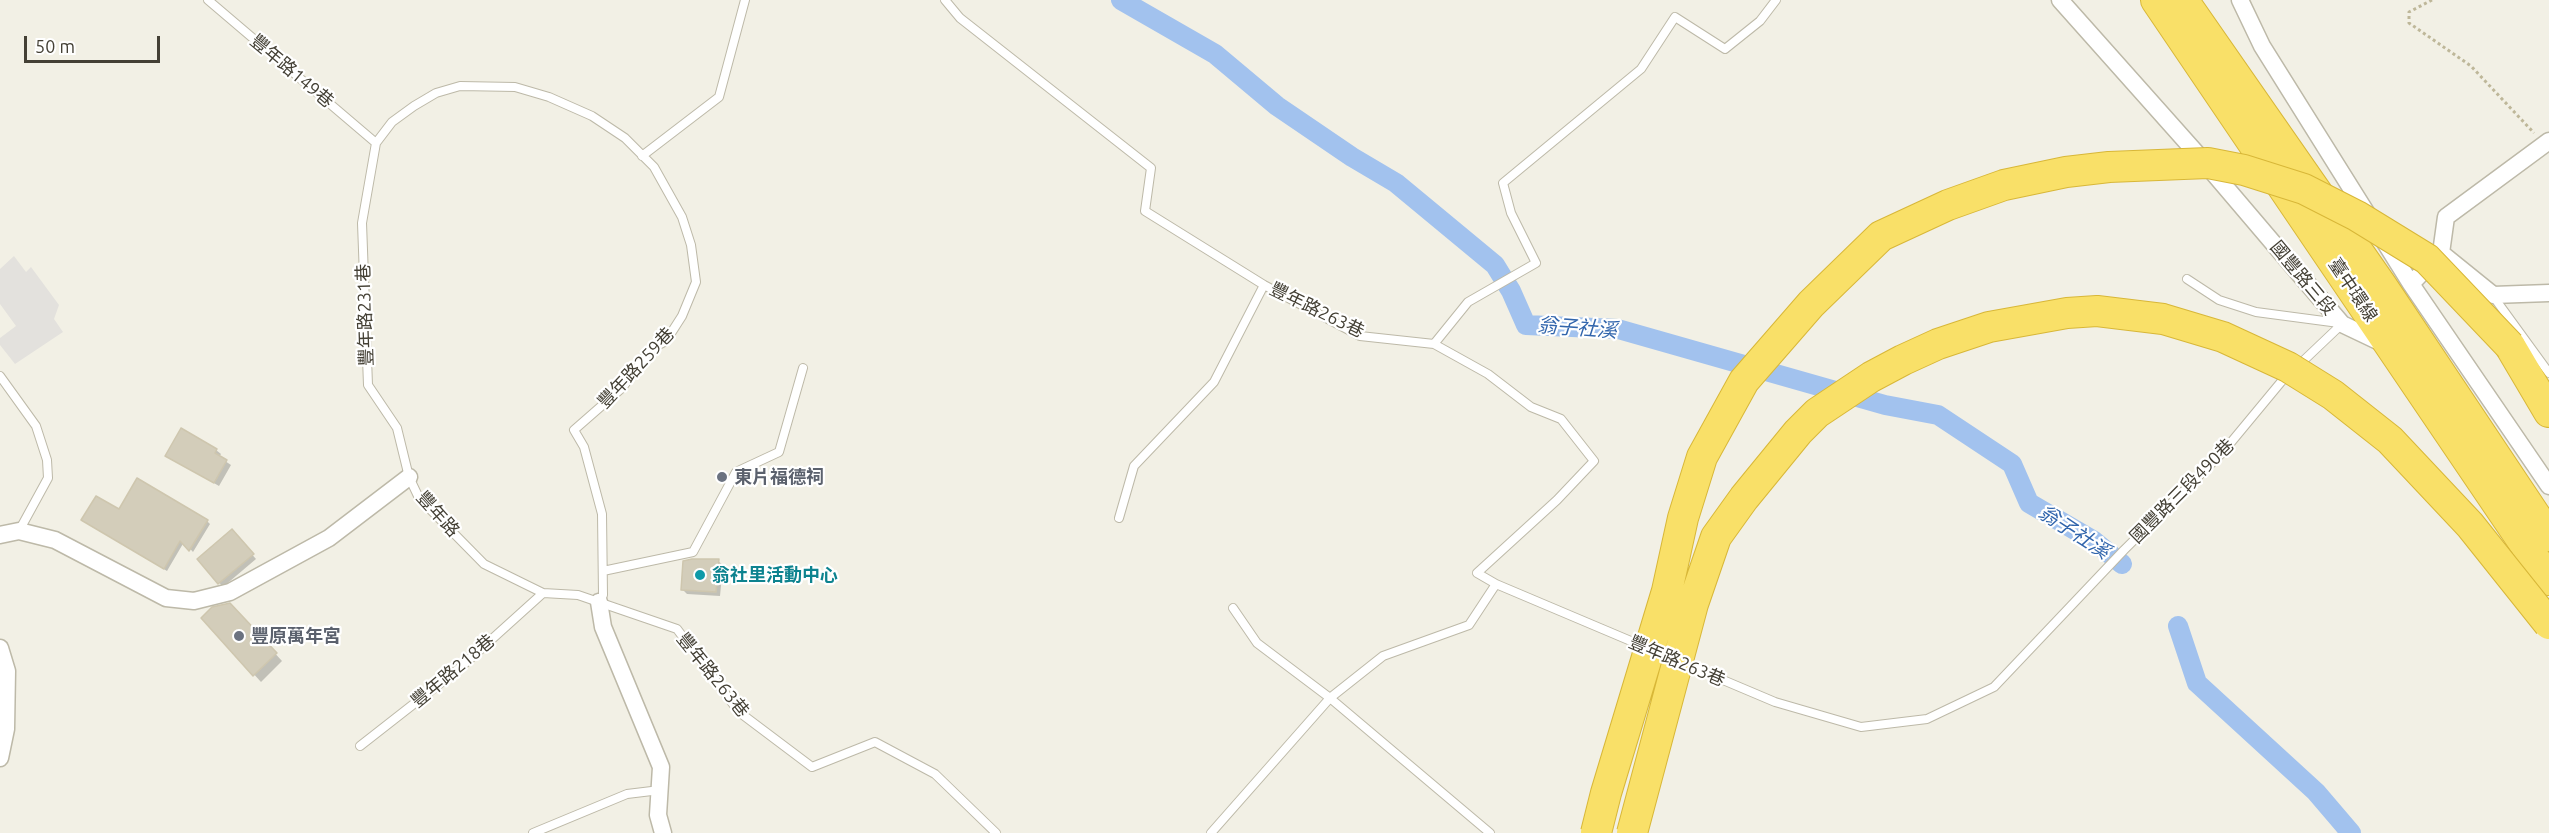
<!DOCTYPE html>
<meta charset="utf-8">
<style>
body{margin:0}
#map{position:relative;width:2549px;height:833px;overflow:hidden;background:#f2f0e5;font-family:Ubuntu,sans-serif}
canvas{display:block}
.scale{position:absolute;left:24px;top:36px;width:136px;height:27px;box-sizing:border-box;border:3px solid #444035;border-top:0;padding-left:8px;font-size:18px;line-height:21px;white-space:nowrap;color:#444035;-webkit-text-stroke:4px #fff;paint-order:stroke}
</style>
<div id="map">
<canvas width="2549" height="833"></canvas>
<div class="scale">50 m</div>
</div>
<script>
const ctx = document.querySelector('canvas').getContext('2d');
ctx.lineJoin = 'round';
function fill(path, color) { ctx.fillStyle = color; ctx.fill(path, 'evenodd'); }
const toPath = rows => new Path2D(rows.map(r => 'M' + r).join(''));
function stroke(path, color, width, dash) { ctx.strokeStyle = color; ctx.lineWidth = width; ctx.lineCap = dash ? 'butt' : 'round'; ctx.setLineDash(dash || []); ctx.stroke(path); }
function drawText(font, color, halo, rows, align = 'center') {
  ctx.font = font + ' Ubuntu,"Noto Sans TC",sans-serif'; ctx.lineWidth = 4.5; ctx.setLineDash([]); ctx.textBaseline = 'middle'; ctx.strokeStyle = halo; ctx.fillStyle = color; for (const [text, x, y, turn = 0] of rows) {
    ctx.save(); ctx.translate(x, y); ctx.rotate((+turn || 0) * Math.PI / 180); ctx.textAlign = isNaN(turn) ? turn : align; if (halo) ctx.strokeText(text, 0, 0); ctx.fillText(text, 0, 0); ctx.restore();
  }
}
fill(toPath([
 [14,256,26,272,31,267,59,305,54,319,63,332,15,364,0,345,0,338,16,326,0,304,0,269]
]), '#e3e1dd');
fill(toPath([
 [216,450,221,454,219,457,231,465,219,486,167,456],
 [119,511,207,521,210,524,193,552,184,542,167,571,83,520],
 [235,535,256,559,223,587,199,559],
 [718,561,723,565,720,596,687,594,683,590],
 [237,612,282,661,261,682,203,618]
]), '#0003');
stroke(toPath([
 [1121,0,1215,54,1277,106,1352,157,1396,183,1495,265,1511,291,1526,325,1618,329,1885,405,1938,415,2012,464,2029,503,2094,541,2122,564],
 [2178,626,2197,683,2316,792,2351,833]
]), '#a2c2ee', 20);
const building = toPath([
 [181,428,217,449,215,453,227,460,214,483,165,456,181,428],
 [137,478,208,520,189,551,180,541,164,569,81,520,96,496,119,509,137,478],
 [232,529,254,554,218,584,197,559,232,529],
 [692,559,719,559,716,592,681,590,683,561,692,559],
 [230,603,277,653,253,676,201,618,212,607,230,603]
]);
fill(building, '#d3cdba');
stroke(building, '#cec6ae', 1.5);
const service = toPath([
 [208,0,376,143],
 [945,0,960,18,1151,168,1145,211,1264,285,1360,336,1434,344,1488,374,1531,407,1561,419,1594,461,1557,500,1477,573,1496,584,1775,702,1861,727,1927,719,1994,687,2124,550,2223,452,2281,382,2342,324],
 [642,156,719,97,745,0],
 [2187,279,2219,300,2256,312,2339,323],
 [2493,296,2549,373],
 [1434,344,1468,302,1536,263,1511,213,1503,183,1641,69,1675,17,1725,49,1760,21,1776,0],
 [0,376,36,426,47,460,48,478,19,531],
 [1119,518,1134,466,1214,382,1264,285],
 [603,571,693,552,736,472,779,452,803,368],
 [599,602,603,595,602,514,584,447,574,430,622,388,651,349,666,341,682,316,696,282,691,245,682,217,654,167,625,138,592,116,549,97,515,87,460,86,436,93,414,106,392,122,376,143,362,223,368,385,397,428,409,477,419,498,484,564,543,593,578,595,677,629,739,712,812,767,875,742,935,774,996,833],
 [1233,608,1257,643,1330,698,1490,833],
 [360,746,461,667,543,593],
 [533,833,627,794,660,790],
 [1211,833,1330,698,1383,656,1469,625,1496,584]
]);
const minor = toPath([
 [2060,0,2199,156,2342,324,2384,344],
 [2240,0,2262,46,2411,284,2549,486],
 [2441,253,2446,217,2549,141],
 [2411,284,2441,253,2493,295,2549,293],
 [0,535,19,531,55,540,166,598,194,601,230,592,329,538,409,477],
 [599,602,603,627,661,767,658,815,663,833],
 [0,648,7,671,6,729,0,758]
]);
const motorway = toPath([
 [2156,0,2549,580],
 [2183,0,2382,286,2549,536],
 [2510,346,2549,412]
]);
stroke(service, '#bdb9a8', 10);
stroke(minor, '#bdb9a8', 19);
stroke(motorway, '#d8b738', 32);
stroke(toPath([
 [2432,0,2409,12,2409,23,2471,66,2534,133]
]), '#beb799', 3, [3, 3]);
stroke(service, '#fff', 8);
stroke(minor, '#fff', 16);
stroke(motorway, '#f9e068', 30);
const motorwayBridge = toPath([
 [1596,833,1606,793,1667,591,1683,518,1702,457,1744,381,1811,304,1881,236,1948,205,2004,185,2066,172,2109,167,2208,163,2244,170,2304,189,2357,216,2427,259,2510,346],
 [1632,833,1693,604,1716,537,1744,498,1798,432,1817,413,1871,377,1903,360,1938,344,1989,327,2067,313,2097,311,2163,319,2223,337,2288,367,2333,395,2390,440,2470,525,2549,624]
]);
stroke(motorwayBridge, '#d8b738', 32, []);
stroke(motorwayBridge, '#f9e068', 30);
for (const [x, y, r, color] of [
 [722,477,6,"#6b7280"],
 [700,575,6,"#0f9aa8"],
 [239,636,6,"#6b7280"]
]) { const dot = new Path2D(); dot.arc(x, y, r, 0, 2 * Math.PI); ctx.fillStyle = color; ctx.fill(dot); stroke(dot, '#fff', 2); }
drawText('18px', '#444035', '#fff', [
 ["豐年路149巷",292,71,40],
 ["國豐路三段",2303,278,50],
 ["臺中環線",2353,290,56],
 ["豐年路263巷",1317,310,26],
 ["豐年路231巷",365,315,-92],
 ["豐年路259巷",636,368,-47],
 ["國豐路三段490巷",2182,491,-45],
 ["豐年路",438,514,48],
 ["豐年路263巷",1677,661,23],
 ["豐年路218巷",453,671,-40],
 ["豐年路263巷",713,675,51]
]);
drawText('bold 18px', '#5b616d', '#fff', [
 ["東片福德祠",734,477],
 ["豐原萬年宮",251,636]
], 'left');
drawText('bold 18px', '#0d838f', '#fff', [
 ["翁社里活動中心",712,575]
], 'left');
drawText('italic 20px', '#3165ac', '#fff', [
 ["翁子社溪",1577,328,4],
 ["翁子社溪",2074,532,33]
]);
</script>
